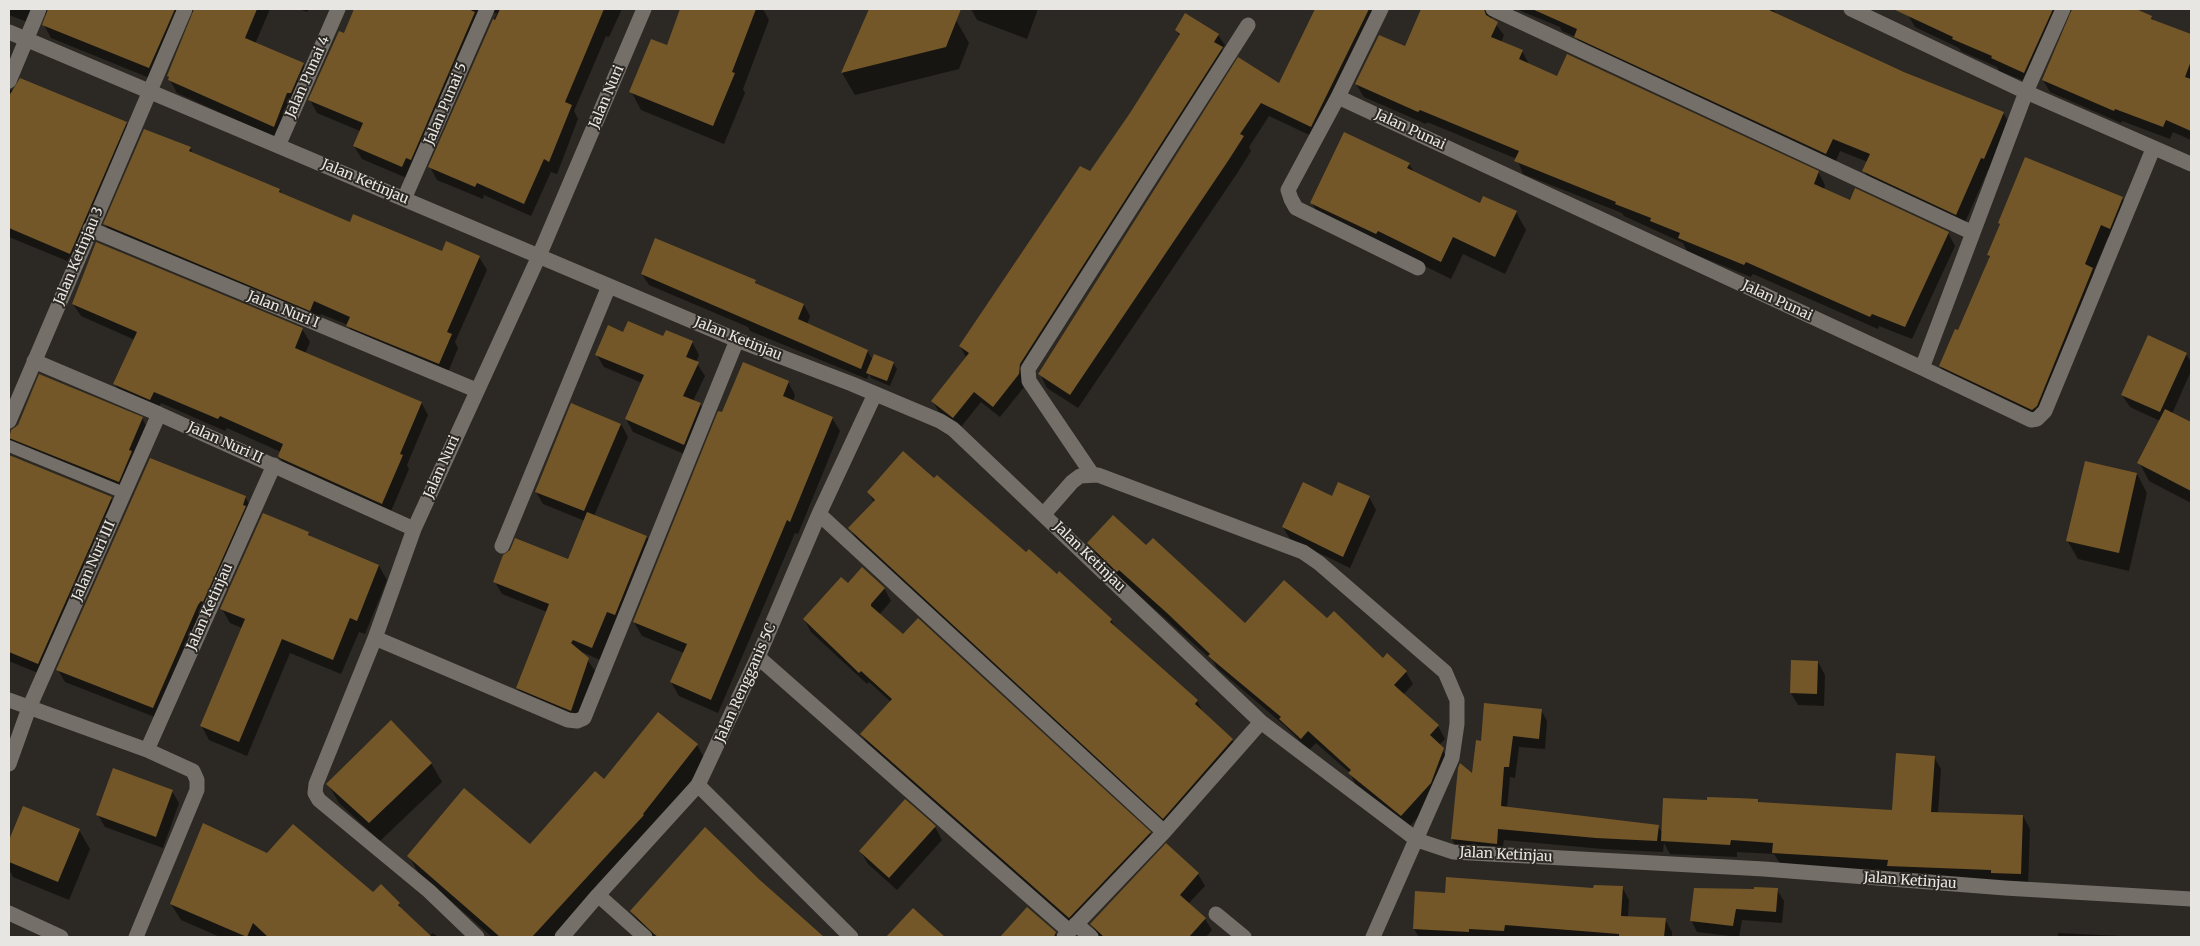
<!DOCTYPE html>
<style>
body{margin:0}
#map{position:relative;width:2200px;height:946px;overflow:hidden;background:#2c2823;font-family:Merriweather,serif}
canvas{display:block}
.frame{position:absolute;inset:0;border:10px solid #e8e6e2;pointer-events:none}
</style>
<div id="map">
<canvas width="2200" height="946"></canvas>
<div class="frame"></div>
</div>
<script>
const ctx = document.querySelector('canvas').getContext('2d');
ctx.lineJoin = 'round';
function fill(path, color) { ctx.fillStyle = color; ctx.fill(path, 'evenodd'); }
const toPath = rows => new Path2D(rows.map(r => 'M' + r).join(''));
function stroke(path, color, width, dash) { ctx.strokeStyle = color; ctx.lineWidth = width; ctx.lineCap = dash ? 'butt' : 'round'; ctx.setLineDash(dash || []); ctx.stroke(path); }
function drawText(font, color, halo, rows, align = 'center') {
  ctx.font = font + ' Merriweather,serif'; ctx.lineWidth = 4; ctx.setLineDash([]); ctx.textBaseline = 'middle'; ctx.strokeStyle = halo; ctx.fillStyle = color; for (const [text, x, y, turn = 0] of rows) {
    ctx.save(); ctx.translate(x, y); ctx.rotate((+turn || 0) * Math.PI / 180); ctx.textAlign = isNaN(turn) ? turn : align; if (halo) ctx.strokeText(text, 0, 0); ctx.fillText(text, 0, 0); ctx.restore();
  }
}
fill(toPath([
 [9,9,270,9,255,44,303,64,311,77,281,140,177,93,168,76,195,13,191,12,157,81,51,38,44,25,48,14,40,15,35,25,9,15],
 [299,9,309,9,307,12],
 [355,9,622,9,609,37,606,36,574,111,578,119,557,174,551,172,531,216,484,195,483,199,437,180,430,167,497,13,489,14,409,179,362,159,354,146,360,131,317,113,310,100,345,35],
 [682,9,763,9,769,20,743,89,745,93,724,144,641,110,631,91,667,46],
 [870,9,937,9,939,12,956,20,969,43,959,69,855,95,842,73],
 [971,9,1038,9,1027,39,977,20],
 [1316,9,1383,9,1320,140,1269,116,1249,147,1251,151,1236,175,1078,408,1047,388,1039,372,1239,59,1279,85],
 [1422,9,1772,9,1779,16,1838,41,1840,45,2003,113,2011,125,1991,171,1988,170,1963,227,1871,184,1864,171,1868,162,1840,151,1834,166,1583,49,1576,37,1562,31,1560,27,1516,9,1513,16,1500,12,1491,18,1504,35,1501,42,1522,51,1529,64,1558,78,1818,172,1825,185,1824,190,1851,201,1948,233,1955,246,1912,339,1879,326,1878,329,1753,274,1751,277,1687,251,1683,243,1624,216,1622,213,1523,174,1517,159,1427,122,1426,124,1364,97,1356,84,1405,48],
 [1907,9,1992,9,2010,17,2021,9,2133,9,2151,17,2154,21,2191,35,2191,140,2173,132,2170,139,2122,121,2121,123,2050,92,2043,80,2073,13,2069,12,2032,84,1999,71,1997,67,1961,51,1959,48,1915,27,1908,15,1910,10],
 [1176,30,1218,35,1225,45,1222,49,1228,59,1025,386,1000,417,981,402,960,428,939,412,933,402,966,357,960,346,1090,173,1131,114,1180,37],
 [9,90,15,90,126,123,133,135,77,265,9,237],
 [190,148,194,155,280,190,282,194,350,223,442,252,479,257,487,270,455,342,458,348,446,377,355,339,348,325,321,314,318,323,112,237,105,224],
 [1409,164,1414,172,1480,205,1516,212,1526,230,1505,274,1463,254,1451,279,1388,248,1322,221,1312,203],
 [2122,198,2130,210,2117,241,2108,237,2094,271,2100,281,2044,418,1947,378,1940,366,1959,332,1990,259,1988,255,2000,226,1999,223],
 [642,274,755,281,757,285,804,305,810,316,807,325,867,351,873,360,893,363,897,369,890,386,871,378,869,374,867,379,750,331,748,327,649,285],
 [73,304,302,329,310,342,305,354,421,402,428,415,407,465,409,469,389,516,286,469,279,456,281,452,227,428,225,431,161,403,157,412,122,397,115,384,135,340,81,316],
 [624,334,692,342,699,355,696,362,705,376,693,401,700,404,708,417,691,457,633,432,626,419,642,383,604,367,597,355],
 [2186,354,2191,362,2191,371,2172,414,2191,424,2191,503,2149,481,2139,462,2160,421,2130,407,2122,395],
 [788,382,795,395,793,401,832,418,840,431,798,534,795,533,718,713,679,696,671,682,684,653,642,636,634,622,723,414],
 [142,418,149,431,126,494,15,450,9,455,9,431],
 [621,424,628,437,594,516,647,537,654,550,622,627,614,624,600,660,582,652,595,671,578,723,525,700,517,688,547,612,502,594,495,582,569,561,585,521,543,504,536,492],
 [9,456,111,498,118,510,45,676,9,661],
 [2137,474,2147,493,2129,571,2078,559,2067,540],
 [934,480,1111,620,1116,629,1197,701,1204,714,1232,740,1240,752,1171,830,857,540,850,528,874,502,868,492],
 [245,497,253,510,160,719,65,682,58,670],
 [1333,497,1369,497,1376,510,1350,568,1290,539,1283,527],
 [308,533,311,538,379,566,387,580,365,634,359,632,341,674,290,653,247,756,209,740,201,725,242,628,230,623,222,609],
 [1088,543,1146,547,1245,625,1327,620,1383,660,1406,672,1413,684,1403,695,1438,726,1445,739,1439,745,1450,762,1438,795,1408,828,1356,786,1350,773,1316,743,1309,750,1285,726,1217,668,1213,661,1095,556],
 [848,585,884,588,891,601,879,615,903,636,1150,833,1157,846,1076,930,869,747,862,735,891,702,869,682,867,684,811,632,804,619],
 [1818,662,1825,675,1824,706,1798,705,1791,693],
 [1541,710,1547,721,1545,749,1519,747,1515,778,1510,777,1507,808,1658,826,1663,834,1708,801,1758,800,1759,803,1893,811,1934,757,1941,769,1938,813,2023,816,2030,829,2028,886,1781,865,1774,854,1737,852,1737,857,1670,854,1664,843,1663,852,1603,849,1504,840,1502,854,1458,850,1452,839,1482,742],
 [697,745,706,761,652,831,557,937,492,937,418,872,409,856,530,845,604,781],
 [431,763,442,782,380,841,339,803,328,784],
 [172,791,179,803,163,848,105,827,98,815],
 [24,808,79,830,90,849,69,900,13,877,9,869,9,843],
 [935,827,942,840,897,890,868,864,861,852],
 [705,829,822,937,652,937,639,924,631,911],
 [267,854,399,904,403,912,429,936,433,933,438,937,220,937,181,920,171,904],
 [1198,874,1205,886,1188,904,1205,919,1212,930,1206,937,1100,937,1091,924],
 [1622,887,1629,900,1628,917,1665,919,1672,932,1672,937,1419,937,1414,929,1446,894],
 [1777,890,1784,901,1782,923,1742,920,1739,937,1697,932,1691,920],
 [1027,909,1055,933,1058,937,1001,937],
 [913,910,941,937,888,937],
 [2058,933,2121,936,2122,937,2058,937]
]), '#0007');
fill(toPath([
 [48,9,175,9,149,68,42,25],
 [194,9,257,9,245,38,304,63,291,93,287,93,274,127,168,80,169,77,167,76],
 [354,9,468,9,475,12,411,160,406,158,402,167,353,146,363,123,308,100,339,31,344,33],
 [500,9,604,9,565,102,572,105,549,162,544,159,524,204,477,183,475,187,428,167,493,19,495,20],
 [680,9,756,9,732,72,735,73,713,126,629,92,651,39,667,45],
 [869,9,961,9,946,47,841,73],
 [1315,9,1369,9,1311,127,1261,103,1240,134,1244,136,1228,161,1070,395,1038,374,1238,57,1279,83],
 [1421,9,1484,9,1486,15,1498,22,1491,37,1523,50,1519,59,1557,76,1567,54,1819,171,1814,184,1850,200,1855,188,1949,232,1905,327,1872,314,1870,317,1746,262,1744,265,1678,238,1680,233,1650,221,1651,218,1615,204,1616,202,1514,161,1519,151,1420,110,1418,112,1355,84,1379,35,1405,46],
 [1532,9,1767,9,1904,72,2004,112,1984,159,1981,158,1956,215,1862,171,1870,154,1833,139,1826,154,1574,37,1577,29],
 [1893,9,2053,9,2024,73,1991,58,1992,56,1952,39,1953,37],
 [2072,9,2136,9,2152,16,2151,19,2191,34,2191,61,2185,77,2191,79,2191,131,2166,120,2163,127,2115,109,2114,111,2042,80],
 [1185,13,1219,34,1214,42,1223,47,1020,364,1019,374,993,407,974,392,953,418,931,401,969,353,959,346,1080,166,1090,171,1130,113,1180,34,1175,30],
 [20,78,127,122,70,254,9,228,9,96],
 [144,129,191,147,189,151,280,189,279,192,350,222,353,214,442,251,446,241,480,256,447,332,452,334,439,364,346,326,350,317,314,301,310,311,103,224],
 [1344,132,1410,163,1407,168,1480,203,1483,196,1517,211,1495,257,1453,237,1441,262,1378,231,1376,234,1310,203],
 [2025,157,2123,197,2110,229,2101,225,2085,264,2093,268,2037,406,2032,410,1939,366,1955,329,1958,330,1990,256,1987,255,2000,224,1998,223],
 [655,238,756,280,755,283,804,304,798,319,868,350,861,369,641,274],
 [96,242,303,328,295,348,422,402,400,454,403,455,382,504,280,458,278,456,283,444,220,416,218,419,154,392,150,400,113,384,137,332,72,304],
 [628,321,663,336,666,330,693,341,686,357,699,362,683,396,701,403,684,445,625,419,644,375,595,355,608,325,623,332],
 [2148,335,2187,353,2160,412,2121,395],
 [874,354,894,362,887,381,866,373],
 [743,362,789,381,783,396,833,417,790,522,787,520,711,700,670,682,687,644,633,622,718,411,722,412],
 [39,374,143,417,129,450,132,451,119,482,9,438,11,430,18,425],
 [571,403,621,424,584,511,535,492],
 [2165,409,2191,422,2191,491,2137,463],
 [903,451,934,478,937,475,1026,552,1029,549,1057,574,1059,571,1112,619,1110,622,1198,700,1195,704,1233,739,1163,819,848,528,875,500,867,492],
 [9,455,112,497,38,664,9,652],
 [150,458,246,496,243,505,246,506,203,602,201,601,198,605,153,708,56,670],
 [2085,461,2137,473,2119,553,2066,541],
 [1303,482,1332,496,1338,482,1370,496,1343,557,1282,527],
 [587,512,647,536,615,615,607,612,592,648,573,640,571,643,589,658,571,711,516,688,549,604,493,582,503,555,510,550,515,538,568,559],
 [263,513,309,532,308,535,379,565,357,621,350,618,333,660,282,639,239,742,200,726,245,619,220,609],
 [1113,515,1146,545,1153,538,1245,623,1284,580,1327,618,1334,611,1383,658,1387,653,1407,671,1394,685,1439,725,1430,735,1444,748,1431,783,1401,816,1348,773,1351,770,1308,731,1301,739,1279,719,1281,717,1208,656,1210,654,1167,613,1119,570,1117,572,1087,543],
 [862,567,885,588,871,604,871,606,903,634,918,618,1151,832,1069,918,860,734,892,699,861,671,859,673,803,619,841,577,848,583],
 [1791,660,1818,661,1817,694,1790,693],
 [1484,703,1542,709,1539,739,1513,736,1509,767,1504,767,1501,806,1659,825,1657,841,1596,838,1498,829,1497,844,1451,839,1458,768,1460,763,1472,773,1476,740,1481,741],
 [658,712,698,744,643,814,644,815,532,937,500,937,407,856,464,788,530,844,595,771,604,779],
 [391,720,432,763,369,823,326,784],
 [1896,753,1935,756,1931,812,2023,815,2021,874,1991,873,1991,870,1887,866,1888,860,1772,853,1773,843,1731,840,1730,845,1661,841,1663,798,1707,800,1707,797,1737,798,1758,799,1758,802,1892,810],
 [113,768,173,790,156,837,96,815],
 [905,799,936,826,889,878,859,851],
 [23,806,80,829,58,882,9,862,9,840],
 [203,823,267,853,293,824,373,892,381,884,400,903,398,905,432,937,268,937,253,923,247,937,170,904],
 [705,827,760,880,824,937,658,937,654,934,630,911],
 [1166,843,1199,873,1180,895,1206,918,1189,937,1104,937,1090,924],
 [1446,877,1593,888,1594,885,1623,886,1621,916,1666,918,1664,937,1619,937,1619,934,1505,925,1504,931,1469,929,1469,932,1413,929,1415,891,1445,893],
 [1754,887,1778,888,1776,912,1736,909,1733,926,1690,921,1694,888,1754,889],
 [1027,907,1056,932,1054,937,1000,937],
 [913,908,945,937,886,937]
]), '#735728');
stroke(toPath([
 [9,446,124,493]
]), '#746f69', 12);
stroke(toPath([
 [1381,9,1338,97,1922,368,2031,420,2037,419,2045,411,2153,149],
 [1493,9,1973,233],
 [1851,9,2026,92,2191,164],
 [9,32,737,340,852,384,940,421,953,429,1261,722,1417,840,1453,852,1764,869,2005,888,2191,899],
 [9,81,39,9],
 [1338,97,1288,190,1291,199,1296,208,1418,268],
 [278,146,338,9],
 [404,199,487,9],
 [90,229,476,390],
 [34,361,159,414,414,529],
 [1922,368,2026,92,2063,9],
 [9,421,185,9],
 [1092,474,1029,381,1028,369,1248,25],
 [819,514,1164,832],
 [1044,514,1072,482,1080,476,1098,475,1303,552,1319,563,1445,672,1457,700,1457,724,1452,758,1373,937],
 [502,546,609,286],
 [375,638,568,720,577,721,584,718,737,340],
 [758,657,1069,931],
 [9,700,147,750,193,771,197,780,197,790,136,937],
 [147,750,274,465],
 [9,764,29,708,159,414],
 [698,785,851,937],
 [598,895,645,937],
 [9,913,61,937],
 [1216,914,1244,937],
 [1076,924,1091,937],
 [477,937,429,891,319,800,315,793,316,784,375,638,414,529,539,256,644,9],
 [562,937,598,895,698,785,758,657,819,514,875,394],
 [1064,937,1164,832,1261,722]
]), '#746f69', 15);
drawText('14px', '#e8e6e2', '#2c2823', [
 ["Jalan Punai 4",308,77,-66],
 ["Jalan Nuri",607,97,-67],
 ["Jalan Punai 5",446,104,-67],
 ["Jalan Punai",1410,130,25],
 ["Jalan Ketinjau",365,182,23],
 ["Jalan Ketinjau 3",79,256,-67],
 ["Jalan Punai",1777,301,25],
 ["Jalan Nuri I",283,310,22],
 ["Jalan Ketinjau",738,339,22],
 ["Jalan Nuri II",225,443,24],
 ["Jalan Nuri",442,467,-66],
 ["Jalan Ketinjau",1089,557,44],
 ["Jalan Nuri III",94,561,-66],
 ["Jalan Ketinjau",210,607,-66],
 ["Jalan Rengganis 5C",746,683,-66],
 ["Jalan Ketinjau",1506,855,3],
 ["Jalan Ketinjau",1910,881,4]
]);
</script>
